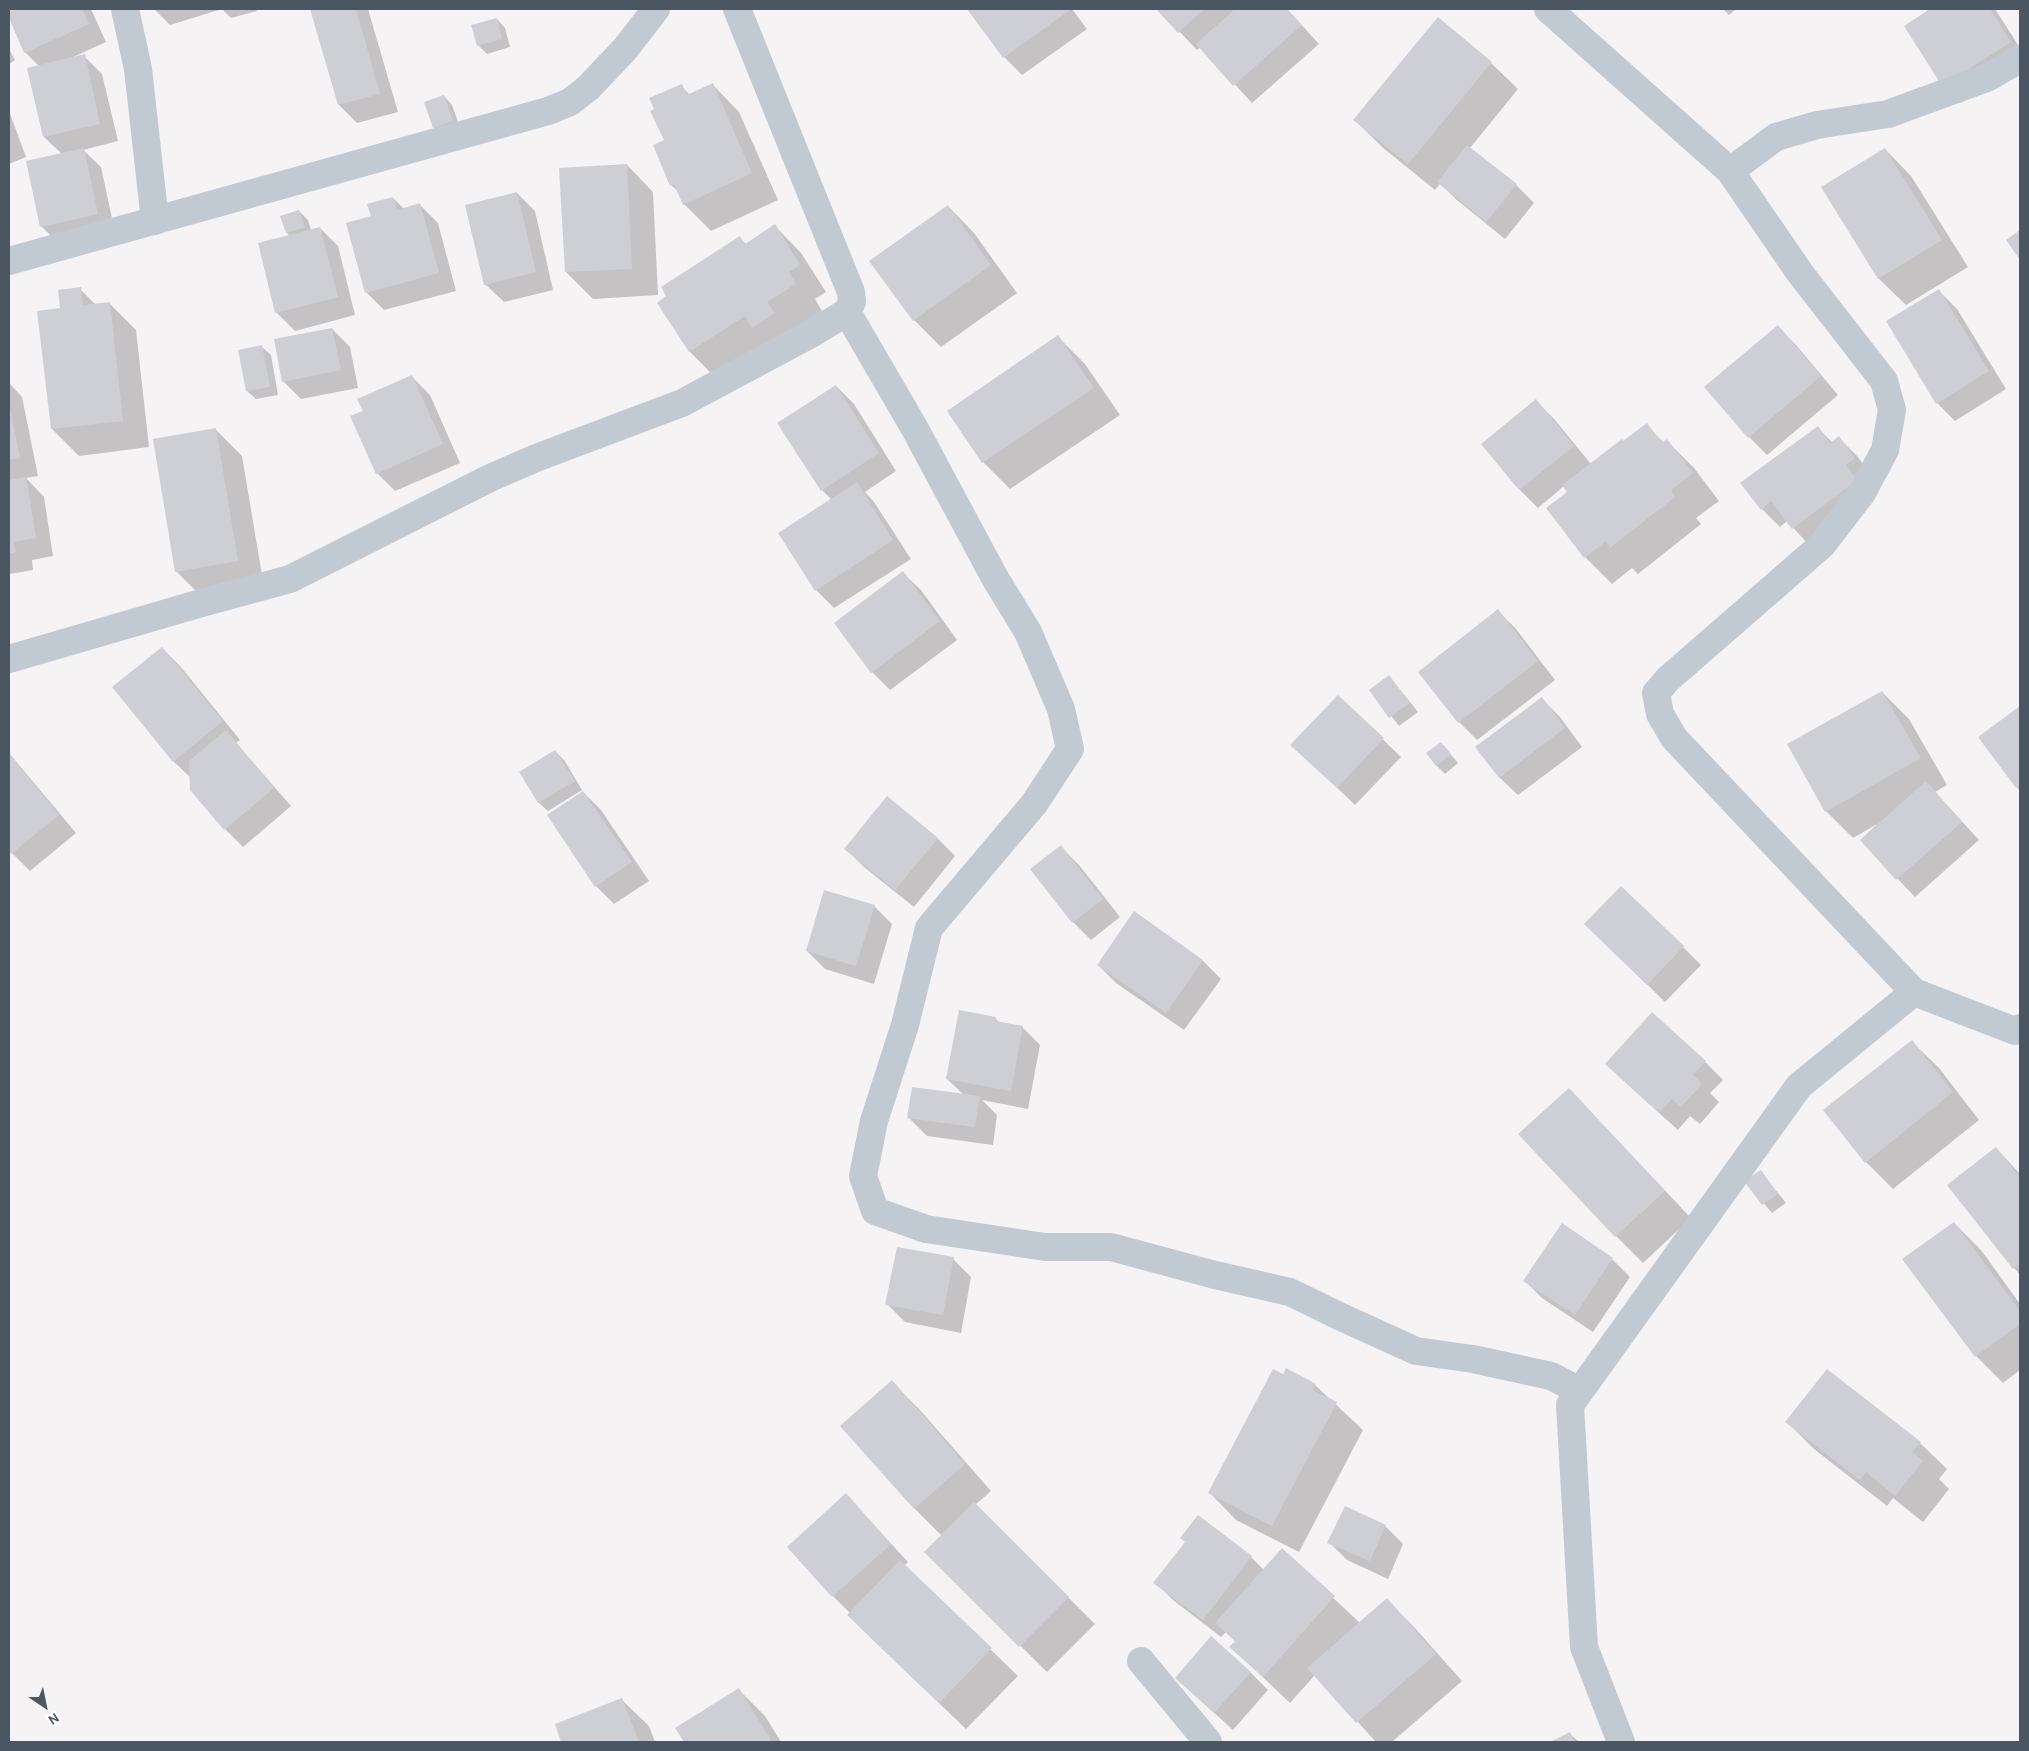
<!DOCTYPE html>
<style>
body{margin:0}
#map{position:relative;width:2029px;height:1751px;overflow:hidden;background:#f5f3f3;font-family:Karla,sans-serif}
canvas{display:block}
.frame{position:absolute;inset:0;border:10px solid #4a5661;pointer-events:none}
.north{position:absolute;left:20px;top:1681px;width:50px;height:50px;-webkit-text-stroke:4px #fff;paint-order:stroke;rotate:146deg;font-size:14px;font-weight:700;line-height:20px;text-align:center;color:#4a5661}
.north::after{content:'';display:block;margin:auto;width:18px;height:22px;background:#4a5661;clip-path:polygon(50% 0,100% 100%,50% 72%,0 100%)}
</style>
<div id="map">
<canvas width="2029" height="1751"></canvas>
<div class="frame"></div>
<div class="north">N</div>
</div>
<script>
const ctx = document.querySelector('canvas').getContext('2d');
ctx.lineJoin = 'round';
function fill(path, color) { ctx.fillStyle = color; ctx.fill(path, 'evenodd'); }
const toPath = rows => new Path2D(rows.map(r => 'M' + r).join(''));
function stroke(path, color, width, dash) { ctx.strokeStyle = color; ctx.lineWidth = width; ctx.lineCap = dash ? 'butt' : 'round'; ctx.setLineDash(dash || []); ctx.stroke(path); }
fill(toPath([
 [9,9,91,9,106,42,71,58,84,56,102,74,118,141,83,150,101,167,115,232,59,244,41,226,62,154,44,137,29,69,39,66,25,52,9,15],
 [154,9,256,9,257,11,231,18,222,9,170,25],
 [312,9,368,9,398,112,357,123,339,105],
 [968,9,1072,9,1087,29,1022,75,1004,57],
 [1158,9,1287,9,1319,44,1252,103,1200,47,1197,50],
 [1723,9,1736,9,1729,15],
 [1933,9,1995,9,2020,48,2020,66,1961,103,1943,85,1905,26],
 [497,19,505,28,510,47,487,54,478,45],
 [9,49,15,60,9,64],
 [1491,63,1518,89,1470,148,1516,185,1534,203,1505,239,1457,200,1440,184,1435,190,1382,147,1355,120],
 [713,85,739,112,778,200,711,231,684,204,680,193,671,185,665,140,656,109,681,86,690,95],
 [444,96,452,105,461,130,443,136,434,127],
 [9,111,26,157,9,164],
 [1885,149,1911,176,1968,267,1906,305,1879,279,1822,187],
 [627,165,653,192,658,295,593,299,566,272],
 [517,193,535,211,553,290,504,302,485,284],
 [393,198,404,209,420,205,438,223,456,291,384,310,366,292,372,217],
 [948,206,974,233,1017,293,941,347,914,320],
 [299,211,308,220,311,230,320,228,338,246,355,315,295,331,277,313,290,236,287,233,282,217],
 [775,226,801,253,826,292,815,299,822,311,716,378,690,352,668,296,740,238,746,244],
 [80,289,96,305,109,303,136,330,149,447,79,456,52,429,61,309],
 [1939,291,1957,309,2006,389,1955,421,1937,403],
 [1778,327,1796,345,1838,395,1767,455,1749,437],
 [332,329,350,347,358,388,301,399,283,381],
 [1058,337,1085,364,1120,415,1010,489,983,462],
 [262,347,271,355,278,395,256,399,247,391],
 [412,377,430,395,460,463,395,491,377,473,365,411],
 [9,383,22,397,38,476,26,478,44,497,53,556,32,560,33,570,9,574],
 [836,386,854,404,896,471,865,492,874,502,911,559,834,608,816,590,832,500,822,490],
 [1536,401,1554,419,1591,464,1646,425,1664,443,1667,441,1694,468,1719,501,1696,518,1701,524,1638,574,1632,568,1612,584,1585,557,1547,508,1569,492,1564,486,1538,508,1520,490,1482,444],
 [1818,428,1833,443,1839,438,1857,456,1872,476,1810,546,1787,521,1780,527,1762,509],
 [215,429,242,456,264,587,203,598,176,571],
 [903,573,921,590,957,640,890,690,872,672],
 [1498,611,1516,629,1555,680,1477,740,1459,722],
 [162,648,180,666,240,740,236,743,291,806,243,847,225,829,191,778,173,761],
 [1389,676,1418,712,1399,726,1371,690],
 [1882,692,1909,719,1947,785,1935,792,1979,840,1915,897,1861,840,1877,824,1853,838,1826,811],
 [1338,696,1401,757,1355,805,1310,762],
 [1542,699,1560,717,1582,747,1518,795,1500,778,1477,747],
 [2020,708,2020,791,1980,738],
 [1441,743,1458,763,1445,774,1436,765],
 [555,751,564,760,582,790,548,811,539,803,521,772],
 [9,753,76,833,30,871,9,850],
 [583,792,601,810,649,881,614,904,596,886,549,815],
 [937,838,955,856,914,907,864,867,846,849],
 [1061,847,1079,865,1120,917,1091,940,1073,922],
 [874,906,892,924,874,984,825,969,807,951],
 [1134,913,1203,961,1221,979,1184,1030,1116,983,1098,965],
 [1604,942,1683,947,1701,965,1665,1002],
 [995,1018,1000,1023,1022,1027,1040,1045,1028,1109,982,1100,997,1115,993,1145,927,1136,909,1118,964,1095,947,1079],
 [1912,1042,1939,1068,1979,1120,1893,1189,1866,1162],
 [1705,1062,1723,1080,1710,1093,1719,1102,1700,1124,1690,1116,1678,1130,1625,1082],
 [1569,1089,1691,1218,1643,1263,1616,1236],
 [1996,1148,2020,1174,2020,1275,1948,1186],
 [1760,1171,1786,1203,1772,1213,1746,1182],
 [1954,1223,1981,1250,2020,1304,2020,1370,2003,1383,1976,1356],
 [1562,1225,1612,1259,1630,1277,1593,1332,1542,1298,1524,1280],
 [953,1259,971,1277,961,1333,905,1322,887,1304],
 [1283,1376,1315,1385,1363,1430,1299,1552,1236,1520,1210,1493],
 [892,1382,919,1409,991,1491,975,1505,1095,1624,1047,1672,926,1552,942,1536,915,1509,842,1426],
 [1787,1422,1920,1443,1947,1469,1939,1479,1949,1489,1923,1522,1893,1498,1887,1506,1814,1449],
 [846,1495,908,1562,904,1566,1018,1676,966,1729,875,1642,848,1615,850,1613,833,1596],
 [1198,1517,1251,1557,1264,1570,1282,1550,1360,1623,1387,1600,1414,1627,1462,1681,1392,1742,1376,1742,1315,1675,1290,1703,1231,1647,1236,1642,1226,1632,1221,1637,1173,1600,1155,1582,1186,1542],
 [1385,1526,1403,1544,1388,1579,1347,1560,1329,1542],
 [1250,1672,1268,1690,1233,1730,1176,1678],
 [738,1689,765,1716,781,1742,685,1742,677,1728],
 [622,1700,649,1726,655,1742,563,1742,556,1724],
 [1570,1734,1579,1742,1553,1742]
]), '#0003');
fill(toPath([
 [9,9,82,9,89,24,24,53,9,18],
 [310,9,356,9,380,94,338,105],
 [967,9,1069,9,1070,10,1003,58],
 [1156,9,1204,9,1178,33],
 [1235,9,1287,9,1302,25,1233,86,1196,44],
 [1930,9,1990,9,2011,42,1942,86,1904,26],
 [1438,17,1492,62,1408,164,1353,120],
 [497,18,502,39,477,46,471,25],
 [85,54,100,124,43,137,27,68],
 [713,83,752,173,683,205,674,184,670,186,653,145,664,140,650,111,654,109,649,98,682,84,687,95],
 [444,95,453,121,433,128,424,102],
 [1467,145,1517,184,1486,222,1437,182],
 [84,148,98,214,40,227,26,161],
 [1885,148,1942,240,1878,279,1821,187],
 [627,164,632,269,565,272,559,168],
 [517,192,536,272,484,285,465,205],
 [393,197,397,210,420,203,439,273,365,293,346,223,371,216,367,204],
 [948,205,991,265,913,321,869,261],
 [299,210,305,227,286,233,280,216],
 [775,224,800,265,789,272,796,284,767,302,775,313,752,328,745,316,689,352,657,303,666,296,661,287,740,236,745,244],
 [320,227,338,297,275,313,258,243],
 [2020,230,2020,260,2006,240],
 [81,287,83,305,110,302,123,421,51,429,37,311,60,308,58,290],
 [1939,289,1989,371,1936,404,1886,321],
 [1778,325,1821,376,1748,438,1704,387],
 [332,328,341,370,282,382,274,339],
 [1058,335,1094,388,982,463,947,411],
 [262,345,270,387,246,391,238,350],
 [412,375,443,444,376,474,350,416,363,411,357,399],
 [836,385,879,453,821,491,777,423],
 [1536,399,1574,446,1519,490,1481,444],
 [9,403,20,458,9,460],
 [1647,423,1662,443,1667,439,1693,473,1671,490,1675,497,1610,548,1606,541,1584,558,1546,508,1567,492,1562,485,1622,439,1623,441],
 [1818,426,1830,443,1839,436,1855,458,1846,465,1857,480,1792,529,1771,501,1761,510,1740,483],
 [216,428,238,561,175,572,153,439],
 [26,477,36,538,14,542,16,552,9,554,9,480],
 [857,482,893,540,815,591,778,533],
 [903,571,940,621,871,673,834,623],
 [1498,609,1538,661,1458,723,1418,672],
 [162,647,223,721,173,762,112,687],
 [1389,675,1410,703,1389,718,1369,690],
 [1882,691,1921,758,1825,812,1787,744],
 [1338,695,1384,738,1337,788,1290,745],
 [1542,697,1565,728,1499,778,1475,747],
 [2020,706,2020,785,2016,788,1978,737],
 [226,730,274,788,224,830,190,790,189,761],
 [1441,742,1451,754,1436,766,1426,753],
 [555,750,575,781,538,803,519,772],
 [9,753,59,815,11,854,9,852],
 [1926,781,1962,822,1896,880,1860,840],
 [583,791,632,862,595,887,547,815],
 [887,796,938,838,895,890,844,849],
 [1061,845,1103,899,1072,923,1030,869],
 [1621,886,1684,946,1647,985,1584,924],
 [824,890,875,905,856,966,806,951],
 [1134,911,1203,960,1166,1013,1097,965],
 [959,1010,996,1017,995,1021,1023,1026,1011,1091,946,1079],
 [1652,1012,1706,1061,1693,1075,1702,1084,1681,1107,1672,1099,1659,1113,1605,1064],
 [1912,1040,1953,1092,1865,1163,1823,1110],
 [912,1087,980,1096,975,1127,907,1118],
 [1569,1088,1665,1191,1615,1237,1518,1134],
 [1996,1147,2020,1177,2020,1264,2013,1269,1947,1185],
 [1761,1170,1778,1194,1762,1205,1744,1181],
 [1954,1222,2020,1311,2020,1324,1975,1357,1902,1259],
 [1562,1223,1613,1258,1575,1315,1523,1281],
 [897,1247,954,1257,943,1315,885,1305],
 [1286,1368,1316,1384,1313,1390,1337,1402,1272,1526,1208,1493,1273,1369,1283,1374],
 [1827,1369,1921,1442,1912,1452,1923,1461,1895,1496,1866,1472,1860,1480,1785,1422],
 [892,1380,965,1464,914,1509,840,1426],
 [846,1493,891,1544,832,1597,787,1547],
 [974,1502,1069,1597,1019,1647,924,1552],
 [1345,1506,1386,1525,1370,1561,1327,1543],
 [1198,1515,1252,1556,1203,1620,1153,1583,1185,1542,1180,1538],
 [1282,1548,1335,1596,1263,1677,1229,1647,1235,1641,1215,1623],
 [900,1560,992,1648,939,1703,847,1615],
 [1387,1598,1436,1654,1356,1723,1307,1668],
 [1211,1636,1251,1672,1214,1713,1175,1678],
 [739,1688,772,1742,684,1742,675,1728],
 [622,1698,639,1742,561,1742,555,1724],
 [1570,1732,1575,1742,1550,1742]
]), '#cdcfd5');
stroke(toPath([
 [125,9,138,69,155,221],
 [1548,9,1730,171,1800,273,1884,381,1892,410,1885,450,1862,493,1822,545,1668,679,1656,693,1660,714,1674,738,1914,992],
 [1730,171,1776,137,1817,125,1888,114,1989,77,2020,59],
 [9,261,548,111,570,102,588,88,625,49,656,9],
 [847,312,915,429,995,578,1028,632,1061,709,1070,749,1034,804,929,928,905,1025,874,1121,863,1176,875,1211,926,1229,1045,1247,1111,1247,1215,1275,1290,1292,1339,1316,1416,1351,1473,1359,1551,1376,1580,1391],
 [9,659,198,604,290,579,490,478,536,458,682,403,811,334,847,312,852,302,851,292,737,9],
 [1141,1661,1208,1742],
 [1621,1742,1584,1647,1570,1405,1799,1086,1914,992,2015,1031,2020,1028]
]), '#c1cad2', 28);
</script>
